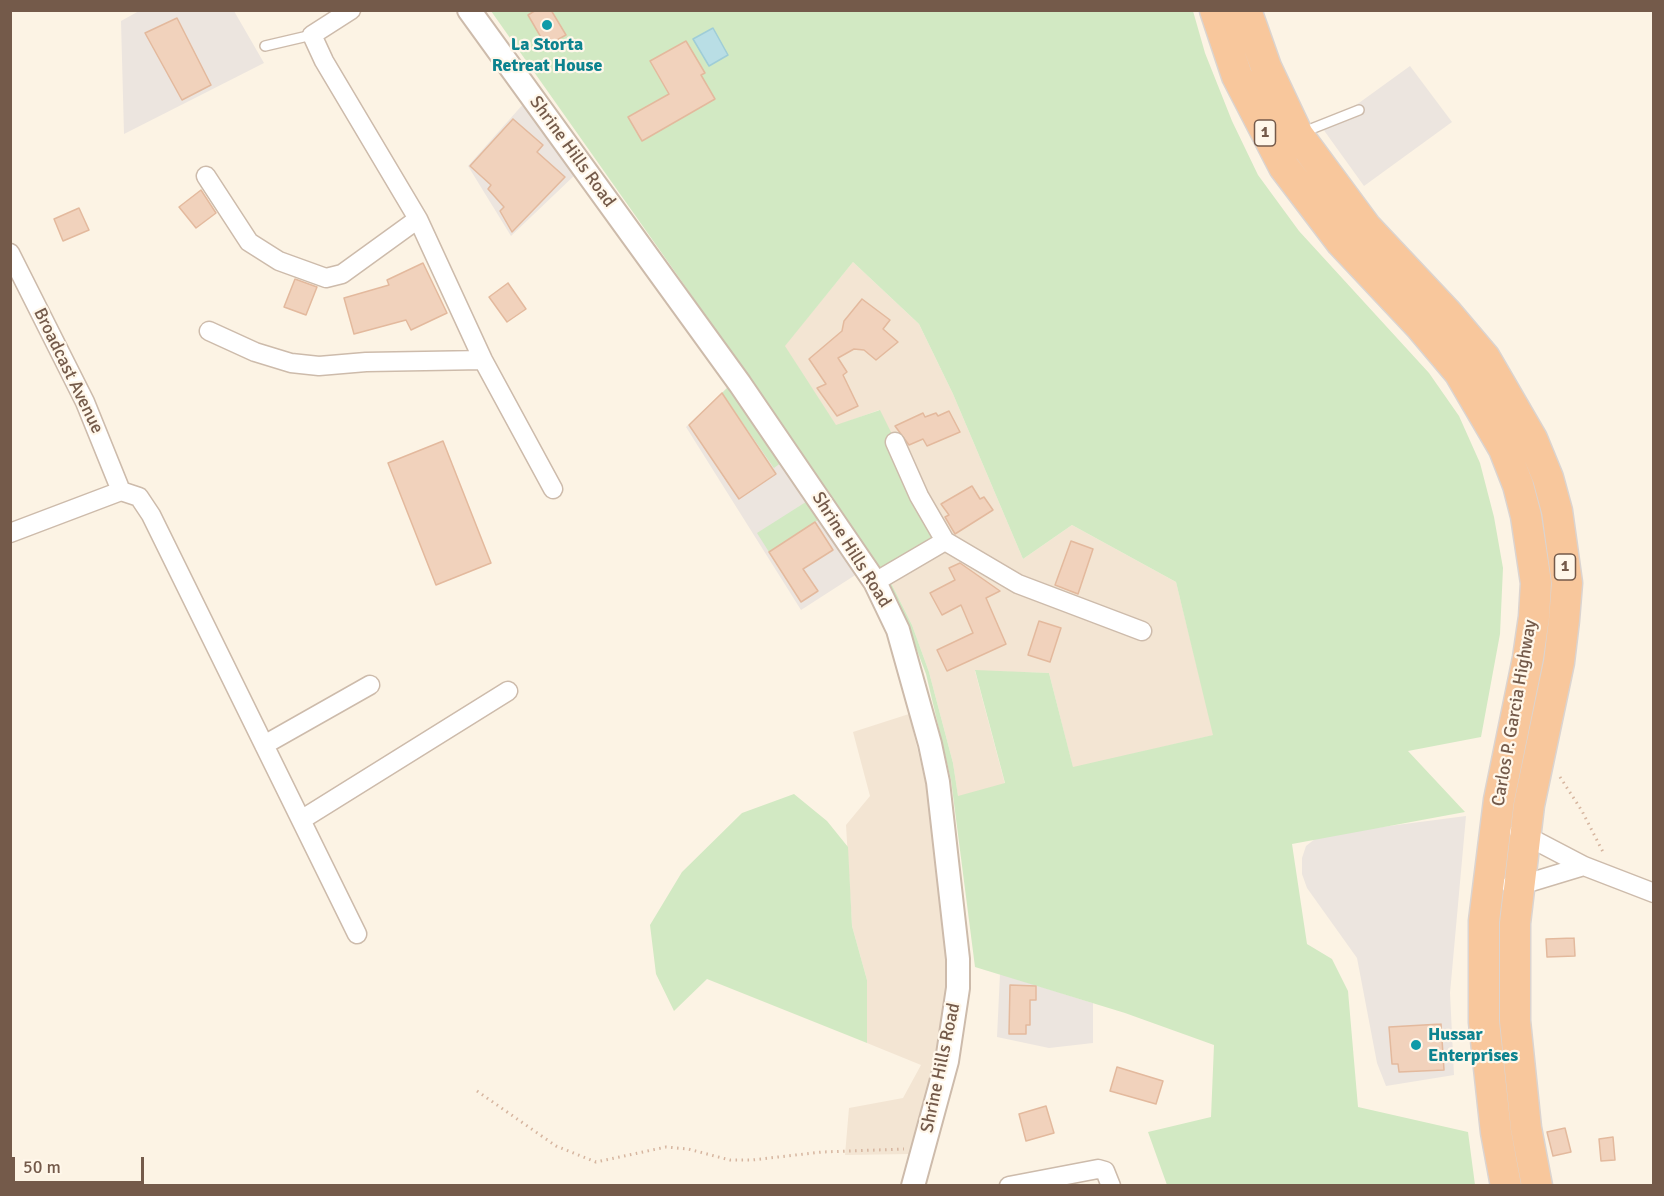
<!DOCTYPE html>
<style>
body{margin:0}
#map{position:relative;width:1664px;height:1196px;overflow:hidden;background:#fcf3e4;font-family:Signika,sans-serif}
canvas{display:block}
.frame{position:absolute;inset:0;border:12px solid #745a4a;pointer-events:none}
.scale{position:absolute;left:12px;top:1157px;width:132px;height:27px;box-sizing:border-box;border:3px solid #745a4a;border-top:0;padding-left:8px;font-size:18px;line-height:21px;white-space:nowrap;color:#745a4a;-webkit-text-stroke:4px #fff7ea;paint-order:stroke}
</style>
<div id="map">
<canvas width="1664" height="1196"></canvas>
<div class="frame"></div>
<div class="scale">50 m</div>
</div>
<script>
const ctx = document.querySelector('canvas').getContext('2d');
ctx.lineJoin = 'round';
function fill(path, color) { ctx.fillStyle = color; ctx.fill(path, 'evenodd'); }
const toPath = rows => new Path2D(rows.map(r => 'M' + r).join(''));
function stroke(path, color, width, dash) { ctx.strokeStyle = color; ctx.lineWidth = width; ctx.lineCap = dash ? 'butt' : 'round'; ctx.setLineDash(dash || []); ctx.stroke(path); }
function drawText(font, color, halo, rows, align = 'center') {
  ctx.font = font + ' Signika,sans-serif'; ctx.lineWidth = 4.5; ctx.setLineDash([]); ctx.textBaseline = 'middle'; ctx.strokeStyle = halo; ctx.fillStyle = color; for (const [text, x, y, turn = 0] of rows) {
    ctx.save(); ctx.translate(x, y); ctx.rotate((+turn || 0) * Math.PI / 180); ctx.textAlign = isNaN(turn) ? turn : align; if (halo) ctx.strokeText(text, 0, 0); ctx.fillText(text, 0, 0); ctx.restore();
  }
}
fill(toPath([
 [853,262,919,324,953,394,1023,559,1072,525,1176,582,1214,735,1073,768,1049,673,975,671,1005,784,958,797,953,763,929,672,912,625,887,575,879,410,836,426,784,346],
 [909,714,930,802,949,962,944,1021,923,1119,910,1154,845,1155,849,1108,903,1098,921,1065,867,1043,867,980,852,926,846,825,870,796,853,732]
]), '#f3e5d3');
fill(toPath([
 [139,11,234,11,264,63,124,134,121,21],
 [1410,66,1452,122,1364,186,1323,129],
 [525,102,577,173,511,236,468,166],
 [729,386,860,572,801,610,686,427],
 [1466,816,1450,993,1454,1075,1386,1086,1377,1063,1357,958,1307,888,1302,874,1302,858,1306,846,1320,835],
 [1000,974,1093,1003,1093,1043,1049,1048,997,1037]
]), '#ece5df');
fill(toPath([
 [491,11,1193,11,1205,53,1232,121,1258,175,1299,231,1429,373,1459,416,1480,463,1494,517,1503,568,1500,634,1481,737,1408,751,1465,812,1292,844,1307,944,1332,959,1348,991,1358,1107,1468,1132,1475,1185,1167,1185,1148,1132,1211,1117,1214,1045,1125,1013,975,967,951,780,926,674,904,616,876,566,685,286],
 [853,262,919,324,953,394,1023,559,1072,525,1176,582,1213,735,1073,767,1049,673,975,670,1005,783,958,796,953,763,929,672,912,625,887,575,945,541,880,410,836,425,785,346],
 [729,386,782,462,774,468,778,474,722,393],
 [809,500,821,518,769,552,757,533],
 [794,794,827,821,848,847,852,926,867,980,867,1043,707,979,674,1011,656,974,650,925,682,872,742,813]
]), '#d2e9c3');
const water = toPath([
 [713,28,728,55,709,66,693,39,713,28]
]);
fill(water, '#b9dee5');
stroke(water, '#9fcdd7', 1.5);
const building = toPath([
 [536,10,551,10,566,35,546,46,528,15,536,10],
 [177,18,211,85,182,100,145,33,177,18],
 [686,41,705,73,701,75,715,99,642,141,628,117,669,94,650,61,686,41],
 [513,119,543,145,537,152,565,177,512,232,500,211,504,207,488,189,491,185,470,166,513,119],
 [201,190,216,213,196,228,179,207,201,190],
 [79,208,89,230,63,241,54,219,79,208],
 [423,263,447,313,411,330,406,320,354,334,344,298,389,285,387,280,423,263],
 [295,279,317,287,306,315,284,307,295,279],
 [508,283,526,309,507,322,489,297,508,283],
 [862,299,890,320,883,329,898,342,876,360,864,350,854,349,838,358,847,372,843,375,858,406,837,416,817,388,826,384,809,359,842,331,844,321,862,299],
 [722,393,776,474,739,499,689,425,722,393],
 [949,411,960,432,927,446,923,439,909,445,895,426,923,413,925,417,936,413,938,416,949,411],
 [443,441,491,563,436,585,388,463,443,441],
 [972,486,980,499,984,497,993,510,955,534,945,517,949,515,941,504,972,486],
 [815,522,833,550,803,569,818,591,801,602,769,552,815,522],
 [1071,541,1093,549,1078,594,1055,585,1071,541],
 [960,563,1000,591,986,598,1006,644,947,671,937,650,973,633,961,605,942,615,930,593,955,580,949,568,960,563],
 [1039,621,1061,628,1050,662,1028,655,1039,621],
 [1574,938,1575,956,1547,957,1546,939,1574,938],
 [1010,985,1036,986,1036,1000,1030,1000,1030,1025,1026,1025,1026,1034,1009,1034,1010,985],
 [1441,1024,1444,1070,1399,1072,1398,1064,1392,1064,1389,1027,1441,1024],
 [1117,1067,1163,1081,1156,1104,1110,1091,1117,1067],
 [1046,1106,1054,1133,1026,1141,1019,1114,1046,1106],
 [1565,1128,1571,1152,1553,1156,1547,1132,1565,1128],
 [1613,1137,1615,1160,1601,1161,1599,1139,1613,1137]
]);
fill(building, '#f1d2bc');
stroke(building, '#e3b99d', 1.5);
const service = toPath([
 [265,46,312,35],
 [1301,133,1359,110]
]);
const minor = toPath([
 [351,10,312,35,324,61,418,219,483,360,553,489],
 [206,176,249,242,279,261,326,278,342,274,418,219],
 [10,253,85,402,121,491],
 [209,331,255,352,291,363,319,366,366,362,483,360],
 [895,442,919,496,945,541,1018,584,1142,631],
 [10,533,121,491,139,497,151,515,357,934],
 [875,582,945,541],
 [264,745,370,685],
 [301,820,508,691],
 [1519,832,1584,866,1654,893],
 [1511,885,1518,886,1584,866],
 [1009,1186,1098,1169,1105,1171,1111,1186]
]);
const tertiary = toPath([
 [469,10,740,384,875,582,898,630,930,744,938,782,958,959,958,988,947,1061,913,1186]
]);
const trunk = toPath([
 [1215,10,1237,76,1284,167,1341,242,1421,327,1459,372,1504,449,1518,485,1526,516,1536,583,1534,617,1528,658,1499,800,1484,921,1484,1022,1496,1132,1506,1186],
 [1246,10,1266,67,1298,135,1366,227,1446,312,1485,358,1532,439,1548,478,1557,511,1567,583,1564,620,1559,662,1529,805,1515,923,1515,1021,1526,1128,1537,1186]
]);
stroke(service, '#cdbbab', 12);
stroke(minor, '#cdbbab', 21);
stroke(tertiary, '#cdbbab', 26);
stroke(trunk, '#dbd4d0', 33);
stroke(toPath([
 [1560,777,1582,811,1604,854],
 [477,1091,556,1146,596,1162,666,1147,688,1149,730,1160,752,1160,822,1152,904,1149]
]), '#d6b59f', 3, [1.5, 4.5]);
stroke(service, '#fff', 9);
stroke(minor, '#fff', 18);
stroke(tertiary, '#fff', 22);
stroke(trunk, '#f8c79c', 30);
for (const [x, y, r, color] of [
 [547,25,6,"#0f9aa8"],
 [1416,1045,6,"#0f9aa8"]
]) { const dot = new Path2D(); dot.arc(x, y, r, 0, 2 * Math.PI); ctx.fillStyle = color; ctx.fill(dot); stroke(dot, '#fff7ea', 2); }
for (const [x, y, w] of [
 [1265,133,21],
 [1565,567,21]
]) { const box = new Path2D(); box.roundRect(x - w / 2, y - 13, w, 26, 4.5); ctx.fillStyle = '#fff7ea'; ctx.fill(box); stroke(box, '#745a4a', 1.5); }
drawText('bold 16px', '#745a4a', null, [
 ["1",1265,133],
 ["1",1565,567]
]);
drawText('bold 18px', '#0d838f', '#fff7ea', [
 ["La Storta",547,45],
 ["Retreat House",547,66],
 ["Hussar",1428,1035,"left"],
 ["Enterprises",1428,1056,"left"]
]);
drawText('18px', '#745a4a', '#fff7ea', [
 ["Shrine Hills Road",572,152,54],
 ["Broadcast Avenue",68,371,64],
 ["Shrine Hills Road",851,550,58],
 ["Carlos P. Garcia Highway",1515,713,-80],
 ["Shrine Hills Road",941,1068,-78]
]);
</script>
